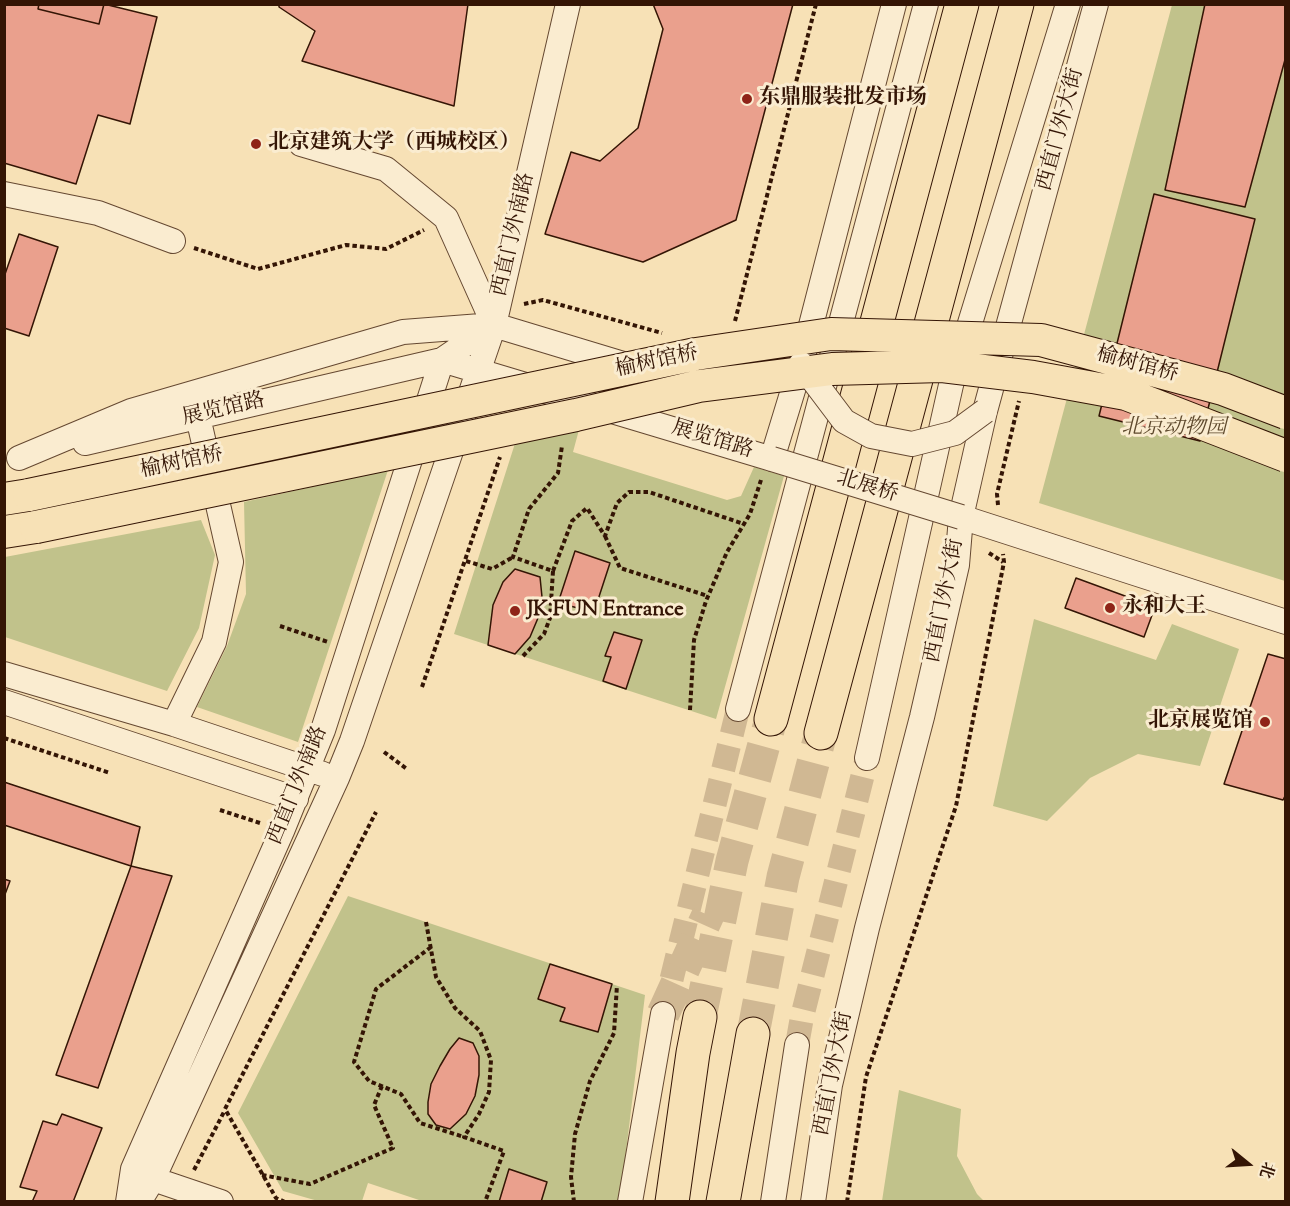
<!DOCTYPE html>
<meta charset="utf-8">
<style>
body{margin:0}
#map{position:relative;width:1290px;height:1206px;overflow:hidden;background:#f7e1b6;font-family:"Sorts Mill Goudy","Noto Serif SC",serif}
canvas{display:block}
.frame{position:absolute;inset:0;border:6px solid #341505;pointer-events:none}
.north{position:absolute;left:1218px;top:1134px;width:60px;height:60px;-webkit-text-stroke:4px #faecd0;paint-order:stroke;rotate:108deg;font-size:16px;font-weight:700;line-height:24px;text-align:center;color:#341505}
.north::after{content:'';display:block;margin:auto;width:21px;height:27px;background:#341505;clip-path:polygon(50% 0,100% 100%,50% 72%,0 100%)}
</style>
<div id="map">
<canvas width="1290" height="1206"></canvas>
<div class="frame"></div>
<div class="north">北</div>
</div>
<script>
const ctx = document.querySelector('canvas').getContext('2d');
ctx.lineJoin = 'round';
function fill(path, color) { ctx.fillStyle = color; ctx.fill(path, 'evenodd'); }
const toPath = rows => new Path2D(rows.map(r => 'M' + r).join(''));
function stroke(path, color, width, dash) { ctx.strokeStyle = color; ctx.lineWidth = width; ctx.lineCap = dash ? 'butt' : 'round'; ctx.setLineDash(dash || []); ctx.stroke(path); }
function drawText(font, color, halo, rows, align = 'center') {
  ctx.font = font + ' "Sorts Mill Goudy","Noto Serif SC",serif'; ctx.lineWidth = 6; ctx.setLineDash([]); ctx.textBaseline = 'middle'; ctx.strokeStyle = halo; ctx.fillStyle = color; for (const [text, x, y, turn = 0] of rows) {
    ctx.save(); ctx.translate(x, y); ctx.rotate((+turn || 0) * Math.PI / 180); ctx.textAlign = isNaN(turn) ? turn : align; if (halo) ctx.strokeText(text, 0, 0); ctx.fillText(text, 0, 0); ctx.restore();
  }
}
fill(toPath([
 [1172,5,1285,5,1285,581,1039,503],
 [526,409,580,426,573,452,727,500,741,496,754,467,784,476,716,719,454,634],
 [388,470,298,742,197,707,227,646,246,594,244,502],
 [201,520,215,555,199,628,167,691,5,637,5,557],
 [1034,619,1156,660,1172,624,1239,649,1200,766,1138,754,1090,778,1047,821,993,806],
 [348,896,645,995,620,1201,422,1201,368,1183,362,1201,318,1201,283,1191,238,1113],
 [899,1090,961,1109,957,1156,977,1194,984,1201,882,1201]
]), '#c1c28b');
const building = toPath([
 [4,4,39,4,38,9,99,24,104,4,157,17,130,124,98,115,76,184,4,163,4,4],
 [39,4,104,4,99,24,38,9,39,4],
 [279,4,468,4,454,106,302,61,315,31,279,7,279,4],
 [653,4,793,4,736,220,643,262,545,234,571,152,600,161,638,128,663,29,653,4],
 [1205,4,1286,4,1286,56,1245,207,1165,190,1205,4],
 [1154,194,1255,219,1200,441,1099,416,1154,194],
 [19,234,58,247,29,336,4,328,4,277,19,234],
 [575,551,610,563,594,612,558,603,575,551],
 [515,569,540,577,542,597,538,618,530,637,515,654,488,645,493,605,503,582,515,569],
 [1076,578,1155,607,1144,637,1065,608,1076,578],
 [614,632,642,640,626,689,603,681,611,657,605,656,614,632],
 [1268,654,1286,659,1286,794,1283,800,1224,784,1268,654],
 [4,782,140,827,131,866,4,825,4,782],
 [131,866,172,876,98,1088,56,1075,131,866],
 [4,879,10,881,4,897,4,879],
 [550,964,612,984,598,1032,560,1021,565,1008,538,999,550,964],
 [459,1038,473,1043,479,1056,479,1075,475,1096,466,1114,450,1129,436,1125,428,1114,428,1102,431,1084,440,1066,450,1049,459,1038],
 [62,1114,102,1128,73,1202,32,1202,37,1191,20,1187,43,1121,57,1125,62,1114],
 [509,1169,547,1182,541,1202,499,1202,509,1169]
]);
fill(building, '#eaa08d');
stroke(building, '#341505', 1.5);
stroke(toPath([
 [663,1014,738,709],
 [797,1045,802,1017,867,758]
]), '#d0b893', 24, [24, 12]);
stroke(toPath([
 [663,1014,708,915],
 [700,1017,732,861,771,719],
 [753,1034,783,877,821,733]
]), '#d0b893', 33, [33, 16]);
const minor = toPath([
 [301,144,386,169,446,218,494,325],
 [4,194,98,213,173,241],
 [442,360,772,459,801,364,894,4],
 [85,443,442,360,492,326],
 [19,458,131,411,403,332,494,325,633,367],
 [961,517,1286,622],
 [4,674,174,724,323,774],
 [4,702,296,799],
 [738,709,926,4],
 [174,724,214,642,231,562,198,417],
 [867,758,951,385,1068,4],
 [139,1172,153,1179,221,1202],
 [128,1202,133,1169,282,831,323,730,442,360],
 [139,1202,153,1179,337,778,352,741,494,325,568,4],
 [630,1202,663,1014],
 [773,1202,797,1045],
 [813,1202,830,1085,867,928,922,717,957,565,961,517,985,411,1096,4]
]);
const major = toPath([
 [4,499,29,495],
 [4,532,36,527]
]);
const highway = toPath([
 [771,719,962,4],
 [821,733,1017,4],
 [672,1202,693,1053,700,1017],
 [723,1202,753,1034]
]);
stroke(minor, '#654831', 26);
stroke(major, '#341505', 34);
stroke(highway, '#341505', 35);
stroke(toPath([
 [194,248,258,269,346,245,386,249,424,230],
 [524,304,543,300,662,333],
 [735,321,816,4],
 [998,505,997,494,1019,401],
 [605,536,620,568,708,596],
 [989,553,1003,562],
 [466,561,492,569,513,557],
 [553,571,572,521,587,508,605,536,617,503,629,492,649,492,744,524],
 [280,626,328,642],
 [523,656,544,634,550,618,553,571,513,557,529,509,558,473,562,446],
 [422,687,500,457],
 [690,710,694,640,706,601,727,552,750,514,761,480],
 [4,738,110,773],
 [384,752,407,769],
 [220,810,260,823],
 [426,922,436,977,455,1008,480,1031,491,1060,489,1092,479,1114,464,1137,504,1151,485,1202],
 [431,947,376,989,354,1062,369,1081,401,1094,420,1123,464,1137],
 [194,1170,225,1110],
 [262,1175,310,1184,393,1148,374,1105,382,1086],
 [285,1202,276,1198,225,1109,376,812],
 [574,1202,571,1177,575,1134,590,1081,614,1033,617,985],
 [847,1202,866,1077,956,806,1004,562,1003,554]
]), '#341505', 4, [4.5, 3]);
stroke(minor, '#faecd0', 24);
stroke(major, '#f7e1b6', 32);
stroke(highway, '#f7e1b6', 33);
const minorBridge = toPath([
 [801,364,844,421,871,436,912,444,955,433,985,411],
 [772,459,961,517]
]);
const majorBridge = toPath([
 [29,495,696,354,831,334,1041,340,1223,389,1286,413],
 [36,527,576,415,699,386,832,369,942,366,1033,377,1126,394,1286,456]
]);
stroke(minorBridge, '#654831', 26, []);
stroke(majorBridge, '#341505', 34, []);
stroke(minorBridge, '#faecd0', 24);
stroke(majorBridge, '#f7e1b6', 32);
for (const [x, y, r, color] of [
 [747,99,6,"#8f2418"],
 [256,144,6,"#8f2418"],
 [1110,608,6,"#8f2418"],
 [515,611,6,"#8f2418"],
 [1265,722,6,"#8f2418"]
]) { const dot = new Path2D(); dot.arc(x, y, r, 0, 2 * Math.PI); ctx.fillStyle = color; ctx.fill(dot); stroke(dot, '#faecd0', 2); }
drawText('bold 21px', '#341505', '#faecd0', [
 ["东鼎服装批发市场",759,99],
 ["北京建筑大学（西城校区）",268,144],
 ["永和大王",1122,608],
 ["JK FUN Entrance",527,611],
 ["北京展览馆",1253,722,"right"]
], 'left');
drawText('21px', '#341505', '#faecd0', [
 ["西直门外大街",1062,130,-75],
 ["西直门外南路",515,235,-77],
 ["榆树馆桥",657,363,-12],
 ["榆树馆桥",1137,366,15],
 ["展览馆路",224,411,-13],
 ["展览馆路",712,441,17],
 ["榆树馆桥",182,464,-12],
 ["北展桥",867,488,17],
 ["西直门外大街",946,601,-79],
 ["西直门外南路",299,786,-68],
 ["西直门外大街",835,1074,-79]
]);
drawText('italic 21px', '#5e492d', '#faecd0', [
 ["北京动物园",1174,429]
]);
</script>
